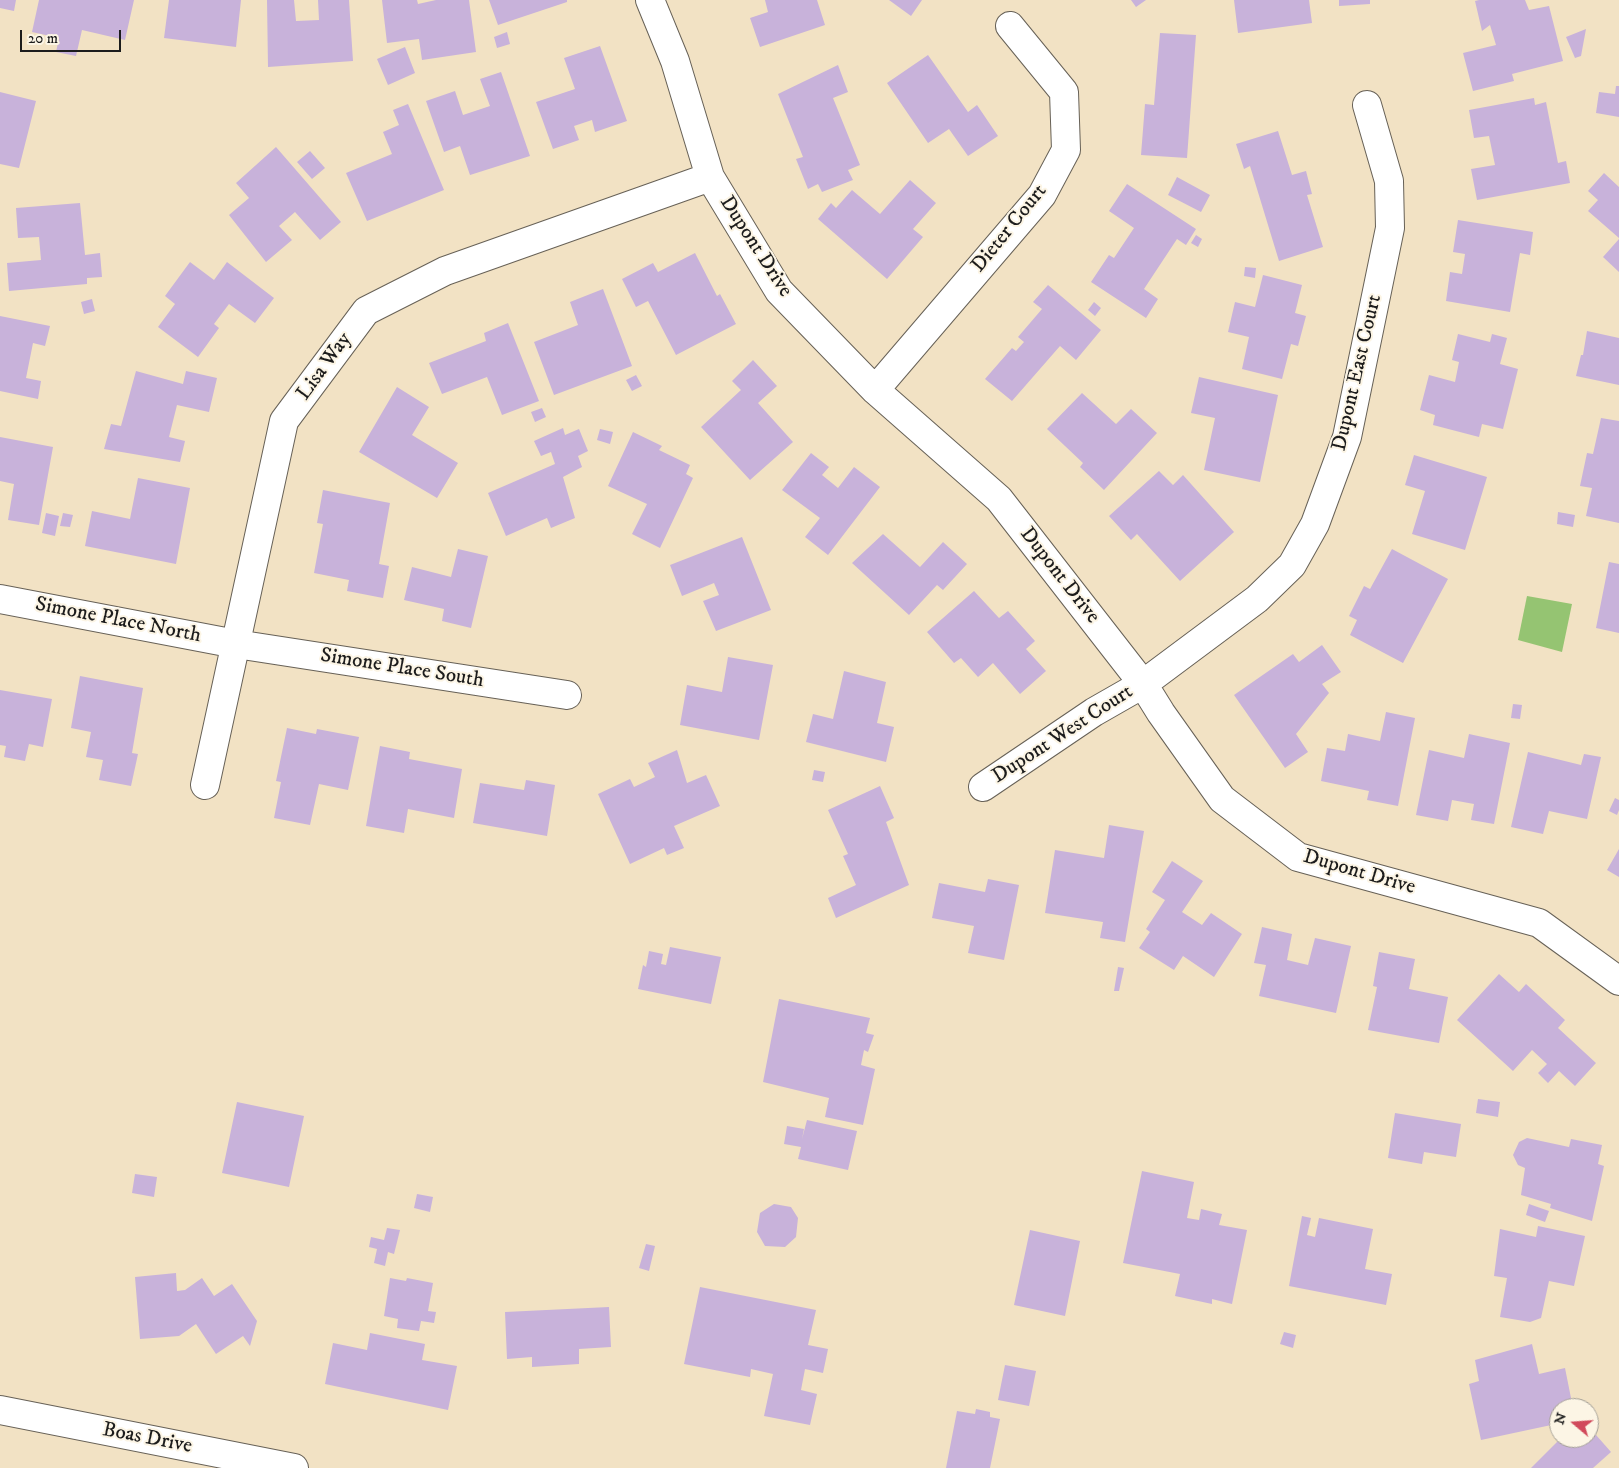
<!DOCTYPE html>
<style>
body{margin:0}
#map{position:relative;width:1619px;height:1468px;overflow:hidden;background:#f2e2c4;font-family:"IM FELL DW Pica",serif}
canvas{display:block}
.north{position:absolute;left:1549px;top:1398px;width:50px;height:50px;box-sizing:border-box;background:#fcf5e5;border:1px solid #a29e95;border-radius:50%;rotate:288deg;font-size:14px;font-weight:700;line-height:20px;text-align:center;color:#1c1c1c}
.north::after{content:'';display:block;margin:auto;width:18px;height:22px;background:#d1495b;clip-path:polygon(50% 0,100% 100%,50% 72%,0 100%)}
.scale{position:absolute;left:20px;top:30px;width:101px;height:22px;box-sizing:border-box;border:2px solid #1c1c1c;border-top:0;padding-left:6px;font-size:15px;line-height:18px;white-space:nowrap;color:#1c1c1c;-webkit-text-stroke:4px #fcf5e5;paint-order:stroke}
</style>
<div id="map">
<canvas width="1619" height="1468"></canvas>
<div class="north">N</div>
<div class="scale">20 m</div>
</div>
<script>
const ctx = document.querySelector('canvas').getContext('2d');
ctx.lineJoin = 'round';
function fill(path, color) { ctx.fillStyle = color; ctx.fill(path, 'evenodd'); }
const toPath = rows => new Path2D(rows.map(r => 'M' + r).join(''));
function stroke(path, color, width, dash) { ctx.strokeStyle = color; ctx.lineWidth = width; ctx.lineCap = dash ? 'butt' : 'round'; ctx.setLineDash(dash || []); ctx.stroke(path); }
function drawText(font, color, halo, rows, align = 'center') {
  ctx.font = font + ' "IM FELL DW Pica",serif'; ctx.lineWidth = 4; ctx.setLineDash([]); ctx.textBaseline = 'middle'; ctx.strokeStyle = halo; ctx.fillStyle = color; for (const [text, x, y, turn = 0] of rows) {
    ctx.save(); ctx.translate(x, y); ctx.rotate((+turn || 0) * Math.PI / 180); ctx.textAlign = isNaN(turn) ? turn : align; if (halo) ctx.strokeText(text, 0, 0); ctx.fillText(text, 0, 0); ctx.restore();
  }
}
fill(toPath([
 [1527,596,1572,604,1562,652,1518,640]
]), '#95c472');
fill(toPath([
 [0,0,16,0,14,11,0,8],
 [39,0,134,0,125,40,82,30,76,56,56,52,59,38,32,32],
 [169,0,241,0,236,47,164,38],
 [267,0,294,0,296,21,319,20,318,0,349,0,353,61,268,67],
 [382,0,417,0,418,4,436,0,469,0,476,52,422,60,419,39,387,43],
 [489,0,567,0,567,2,498,25],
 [765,0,817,0,825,25,760,47,750,18,768,12],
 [889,0,922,0,911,16],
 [1131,0,1146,0,1136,7],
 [1234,0,1309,0,1312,23,1238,33],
 [1339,0,1370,0,1370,4,1339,6],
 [1479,0,1525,0,1529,10,1549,6,1563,61,1512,74,1514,81,1473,91,1463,53,1496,45,1490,25,1482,31,1475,1],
 [1586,29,1581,56,1575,58,1566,37],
 [507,32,510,44,497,48,494,37],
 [1160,33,1196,35,1187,158,1141,155,1145,104,1154,105],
 [600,46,627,121,595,132,592,120,574,126,579,140,553,149,536,102,575,89,564,58],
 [405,47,415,73,388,85,377,59],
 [928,55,968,112,977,105,998,136,968,156,949,129,928,143,887,83],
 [838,65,848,92,833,98,860,165,848,170,853,180,822,192,818,184,808,189,796,159,803,157,778,94],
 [501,72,530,156,470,175,460,146,444,152,426,101,455,91,463,115,490,106,480,79],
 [1616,86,1619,86,1619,117,1596,113,1599,92,1615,94],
 [0,92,36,101,19,168,0,164],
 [1534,98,1535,105,1546,102,1558,163,1566,161,1570,183,1477,200,1471,169,1495,165,1489,136,1474,138,1469,110],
 [408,104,444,190,367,221,346,173,392,154,383,132,399,125,393,110],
 [1278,131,1292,175,1306,171,1312,194,1307,195,1323,247,1279,261,1250,166,1244,169,1236,144],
 [276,147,341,222,320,240,295,212,279,226,292,240,266,262,229,215,249,198,236,183],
 [310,151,325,168,312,179,297,162],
 [1604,173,1619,187,1619,238,1588,211,1598,200,1588,191],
 [1177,177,1210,195,1201,212,1168,195],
 [910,180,936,203,913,229,923,237,887,279,818,219,831,203,836,208,852,190,880,214],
 [1127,184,1196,229,1186,245,1177,239,1144,289,1158,299,1146,318,1091,282,1109,255,1114,258,1134,228,1109,211],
 [80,203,85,255,100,253,102,277,87,278,87,284,9,291,7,263,41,260,39,237,18,238,16,208],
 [1458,220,1533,232,1530,255,1520,253,1510,312,1446,301,1450,272,1462,274,1465,254,1453,252],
 [1196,235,1202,239,1198,247,1191,243],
 [1619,239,1619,272,1603,257],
 [695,253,717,296,720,294,736,324,676,355,648,301,636,307,622,279,653,263,658,272],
 [190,262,214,280,227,262,274,298,255,323,229,304,214,324,219,328,198,357,158,327,175,304,165,296],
 [1245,267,1256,268,1255,278,1244,276],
 [1263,275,1302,285,1295,313,1306,316,1298,346,1291,344,1282,379,1242,369,1249,337,1228,332,1235,302,1255,307],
 [1048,285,1101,330,1076,360,1060,346,1012,401,985,379,1012,348,1016,351,1024,342,1018,337,1042,309,1033,302],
 [603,289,632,366,554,395,534,342,578,325,570,302],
 [92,299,95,311,84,314,81,302],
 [1094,302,1101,308,1095,316,1088,310],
 [0,316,50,326,45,346,33,343,26,378,41,381,38,399,0,391],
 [508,323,539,401,502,415,487,377,442,394,429,363,486,341,484,333],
 [1587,331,1619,338,1619,385,1576,376,1581,355,1583,355],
 [1458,334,1490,342,1492,334,1507,338,1500,364,1518,369,1503,429,1482,424,1479,437,1433,425,1435,415,1420,410,1429,375,1455,382,1459,362,1452,360],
 [753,360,777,386,758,403,793,442,750,480,701,427,741,390,732,381],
 [136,371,183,384,186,371,217,378,209,412,177,405,169,437,185,441,180,462,104,449,111,424,121,426],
 [636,375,642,386,632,391,626,380],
 [1199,377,1278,395,1260,482,1204,470,1215,418,1191,413],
 [397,387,429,407,412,435,458,463,437,498,359,452],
 [1082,393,1116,424,1131,409,1157,433,1104,490,1080,467,1083,463,1047,429],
 [542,408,546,417,535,422,531,412],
 [1601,418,1619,421,1619,523,1586,516,1592,488,1580,486,1587,453,1593,454],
 [563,428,565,435,579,429,588,451,578,456,582,467,563,477,575,518,551,528,547,518,506,536,488,493,555,464,551,452,541,456,534,441],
 [600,429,613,432,610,444,597,440],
 [633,432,662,446,659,450,690,465,686,474,693,478,660,548,632,534,647,504,608,486],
 [0,437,53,447,39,525,8,520,14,484,0,481],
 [811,453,829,467,822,475,838,488,854,467,880,487,828,555,805,537,820,518,782,490],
 [1414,455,1487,477,1465,550,1412,534,1425,491,1405,485],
 [1159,471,1173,485,1183,475,1234,532,1180,581,1137,534,1131,540,1109,516],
 [138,478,190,488,176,564,85,546,92,511,130,519],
 [323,490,390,503,379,564,389,566,383,598,347,591,349,580,314,573,323,524,317,523],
 [1558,512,1575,515,1573,527,1557,524],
 [46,513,59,516,55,536,42,533],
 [63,513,73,515,70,527,60,526],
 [883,534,920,567,943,542,967,564,943,590,937,585,909,615,852,563],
 [742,537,771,610,716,631,703,601,719,595,714,583,682,596,670,565],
 [458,549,488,556,471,628,442,621,444,609,404,600,412,567,451,577],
 [1392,549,1448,579,1403,663,1350,635,1357,620,1349,616,1364,586,1370,589],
 [1609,562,1619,564,1619,633,1596,628],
 [974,591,999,618,1008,611,1035,641,1026,649,1046,671,1020,694,993,663,978,677,961,658,954,663,927,632],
 [1322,645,1341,672,1322,684,1329,693,1296,734,1308,752,1285,768,1234,695,1293,654,1299,662],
 [728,657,773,665,759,740,680,725,687,685,722,692],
 [844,671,886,682,877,723,894,727,886,762,806,742,813,714,833,719],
 [80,676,143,688,132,753,138,754,131,786,99,780,103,760,86,757,91,732,71,728],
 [0,690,52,699,43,747,29,744,25,761,4,757,6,746,0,745],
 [1513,704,1522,705,1520,719,1511,718],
 [1386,712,1415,718,1398,806,1367,800,1369,791,1321,781,1327,748,1345,751,1348,734,1380,741],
 [287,728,316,734,317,729,359,737,348,790,319,784,310,825,274,818,281,782,276,781],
 [1469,734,1510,743,1494,824,1471,820,1474,804,1452,800,1448,821,1416,815,1429,750,1464,758],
 [380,746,410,752,409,759,462,769,454,818,408,809,404,833,366,826],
 [677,750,687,783,706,775,720,806,674,826,684,848,667,855,664,848,630,864,598,794,630,779,634,787,655,777,648,763],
 [1528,752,1581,765,1584,754,1601,757,1587,819,1549,811,1543,834,1511,827],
 [814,770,825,772,823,782,812,780],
 [526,780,555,785,547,836,473,823,480,783,524,790],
 [880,786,894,818,886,822,909,885,836,918,828,898,856,885,843,856,848,854,828,810],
 [1615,798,1619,800,1619,810,1617,815,1609,811],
 [1109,825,1144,831,1125,942,1100,938,1103,922,1045,913,1055,850,1104,858],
 [1619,849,1619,877,1607,870],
 [1172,861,1203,881,1182,912,1202,925,1211,913,1242,934,1214,977,1183,956,1174,970,1139,948,1150,932,1146,929,1165,900,1152,892],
 [988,879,1019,885,1004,960,968,953,974,926,932,918,939,883,985,892],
 [1262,927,1292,934,1287,960,1308,965,1315,938,1351,946,1336,1013,1259,996,1266,965,1254,963],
 [670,947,721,957,711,1004,638,989,643,965,646,967,649,951,663,954,661,964,666,965],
 [1379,952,1415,959,1409,989,1448,997,1439,1043,1368,1030,1377,987,1373,986],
 [1118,967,1124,968,1119,991,1114,991],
 [1499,974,1519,992,1526,984,1565,1020,1558,1028,1596,1063,1575,1086,1559,1071,1548,1083,1538,1073,1547,1064,1532,1050,1513,1071,1457,1020],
 [779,999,870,1018,866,1033,874,1035,868,1052,864,1050,861,1065,875,1069,863,1125,825,1117,829,1098,763,1082],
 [1478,1099,1500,1102,1498,1117,1476,1113],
 [237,1102,304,1116,289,1187,222,1173],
 [1395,1113,1461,1124,1456,1157,1424,1152,1422,1164,1388,1158],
 [807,1120,857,1131,848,1170,798,1159,801,1147,784,1144,787,1126,804,1129,802,1139],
 [1527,1138,1569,1147,1571,1139,1602,1145,1598,1164,1604,1166,1592,1221,1550,1208,1551,1204,1521,1195,1525,1168,1518,1165,1513,1155,1519,1142],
 [1142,1171,1194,1182,1187,1218,1199,1220,1201,1209,1222,1214,1219,1225,1247,1230,1232,1304,1212,1299,1212,1304,1175,1296,1180,1274,1123,1263],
 [135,1174,157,1177,154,1197,132,1193],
 [417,1194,433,1197,430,1212,414,1208],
 [774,1204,791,1207,798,1218,796,1237,785,1247,765,1246,757,1232,760,1213],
 [1529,1204,1549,1211,1545,1222,1526,1215],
 [1302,1216,1311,1218,1307,1235,1315,1237,1319,1218,1373,1229,1365,1269,1392,1274,1386,1305,1289,1286],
 [1538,1226,1585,1236,1574,1286,1549,1281,1541,1318,1530,1322,1500,1317,1507,1278,1494,1276,1500,1229,1536,1237],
 [387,1228,400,1230,394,1254,388,1252,385,1266,374,1263,377,1249,369,1247,371,1237,384,1240],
 [1030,1230,1080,1241,1065,1316,1014,1305],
 [646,1244,655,1246,649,1271,639,1268],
 [176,1273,177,1291,185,1290,202,1278,214,1296,232,1284,257,1321,250,1346,243,1336,216,1354,196,1324,179,1336,140,1339,135,1277],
 [390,1278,406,1281,407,1278,433,1283,428,1311,436,1312,434,1323,421,1321,419,1331,397,1328,398,1319,384,1316],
 [700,1287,816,1310,808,1345,828,1349,823,1373,805,1369,801,1390,817,1394,810,1425,764,1416,773,1374,751,1369,750,1377,684,1364],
 [609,1307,611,1347,579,1349,579,1364,532,1367,532,1357,507,1359,505,1312],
 [1284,1332,1296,1335,1293,1348,1280,1344],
 [370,1333,425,1344,422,1360,457,1366,448,1410,325,1384,333,1343,367,1350],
 [1532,1344,1539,1374,1565,1368,1573,1408,1559,1408,1559,1416,1555,1417,1556,1424,1481,1440,1469,1384,1479,1381,1475,1360],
 [1005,1365,1036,1371,1029,1406,998,1400],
 [976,1409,990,1412,990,1417,1000,1419,990,1468,946,1468,957,1411,975,1414],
 [1589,1427,1611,1452,1593,1468,1531,1468,1561,1438,1589,1438]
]), '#c8b2da');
const street = toPath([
 [650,0,675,61,710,177,779,291,875,390,999,499,1143,684,1161,713,1222,799,1298,857,1539,923,1619,981],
 [875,390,1042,195,1066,150,1064,92,1010,26],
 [0,599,236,644,567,695],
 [205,785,284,421,366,311,445,271,710,177],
 [983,787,1094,712,1143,684,1257,599,1292,565,1315,524,1347,437,1390,228,1389,181,1367,105],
 [0,1410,294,1468]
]);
stroke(street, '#676157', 30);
stroke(street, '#fff', 28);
drawText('21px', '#1c1c1c', '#fcf5e5', [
 ["Dieter Court",1010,229,-51],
 ["Dupont Drive",755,247,57],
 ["Lisa Way",325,367,-54],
 ["Dupont East Court",1358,373,-77],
 ["Dupont Drive",1059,576,52],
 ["Simone Place North",118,621,11],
 ["Simone Place South",402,669,9],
 ["Dupont West Court",1063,735,-33],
 ["Dupont Drive",1359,873,16],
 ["Boas Drive",147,1439,11]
]);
</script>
